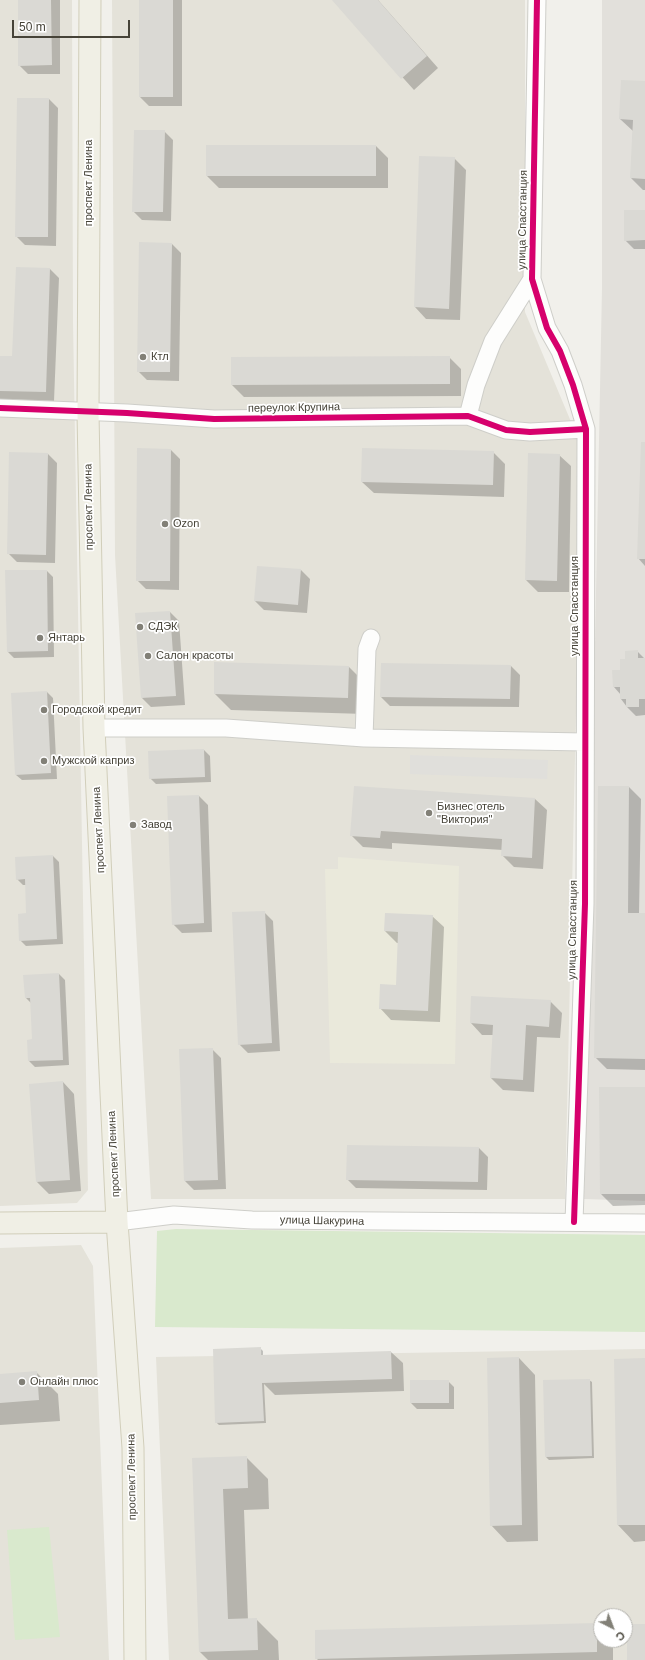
<!DOCTYPE html>
<meta charset="utf-8">
<style>
body{margin:0}
#map{position:relative;width:645px;height:1660px;overflow:hidden;background:#f1f0eb;font-family:Arial,sans-serif}
canvas{display:block}
.north{position:absolute;left:593px;top:1608px;width:40px;height:40px;box-sizing:border-box;background:#fff;border:1px solid #b5b4af;border-radius:50%;rotate:138deg;font-size:11px;font-weight:700;line-height:16px;text-align:center;color:#464338}
.north::after{content:'';display:block;margin:auto;width:14px;height:18px;background:#828077;clip-path:polygon(50% 0,100% 100%,50% 72%,0 100%)}
.scale{position:absolute;left:12px;top:20px;width:118px;height:18px;box-sizing:border-box;border:2px solid #464338;border-top:0;padding-left:5px;font-size:12px;line-height:14px;white-space:nowrap;color:#464338;-webkit-text-stroke:3px #fff;paint-order:stroke}
</style>
<div id="map">
<canvas width="645" height="1660"></canvas>
<div class="north">С</div>
<div class="scale">50 m</div>
</div>
<script>
const ctx = document.querySelector('canvas').getContext('2d');
ctx.lineJoin = 'round';
function fill(path, color) { ctx.fillStyle = color; ctx.fill(path, 'evenodd'); }
const toPath = rows => new Path2D(rows.map(r => 'M' + r).join(''));
function stroke(path, color, width, dash) { ctx.strokeStyle = color; ctx.lineWidth = width; ctx.lineCap = dash ? 'butt' : 'round'; ctx.setLineDash(dash || []); ctx.stroke(path); }
function drawText(font, color, halo, rows, align = 'center') {
  ctx.font = font + ' Arial,sans-serif'; ctx.lineWidth = 3.5; ctx.setLineDash([]); ctx.textBaseline = 'middle'; ctx.strokeStyle = halo; ctx.fillStyle = color; for (const [text, x, y, turn = 0] of rows) {
    ctx.save(); ctx.translate(x, y); ctx.rotate((+turn || 0) * Math.PI / 180); ctx.textAlign = isNaN(turn) ? turn : align; if (halo) ctx.strokeText(text, 0, 0); ctx.fillText(text, 0, 0); ctx.restore();
  }
}
fill(toPath([
 [0,0,72,0,73,322,88,1190,77,1203,0,1206],
 [112,0,525,0,525,312,582,448,565,1199,151,1199,115,555],
 [81,1245,93,1266,109,1660,0,1660,0,1248],
 [645,1349,645,1660,169,1660,156,1357],
 [601,1616,625,1616,625,1640,601,1640]
]), '#e4e2d9');
fill(toPath([
 [602,0,645,0,645,1201,584,1199,602,288]
]), '#e2e0db');
fill(toPath([
 [338,857,459,866,455,1064,330,1063,325,869,338,869]
]), '#eae9db');
fill(toPath([
 [176,1229,645,1235,645,1332,155,1327,157,1231],
 [49,1527,60,1637,15,1640,7,1530]
]), '#d9e9cd');
fill(toPath([
 [410,755,548,760,547,779,410,774]
]), '#e0dfdb');
fill(toPath([
 [19,0,60,0,60,74,28,74,19,65],
 [140,0,182,0,182,106,149,106,140,97],
 [333,0,378,0,438,68,414,90],
 [645,82,645,190,643,190,631,178,633,131,620,119],
 [49,99,58,108,56,246,25,245,16,236],
 [164,131,173,140,171,221,142,220,133,211],
 [376,146,388,158,388,188,219,188,207,176],
 [454,158,466,170,460,320,426,319,415,307],
 [645,211,645,249,634,249,625,240],
 [172,244,181,253,179,381,147,380,138,371],
 [17,268,50,269,59,278,54,401,0,399,0,357,13,357],
 [449,357,461,369,461,396,244,397,232,385],
 [645,443,645,566,638,558],
 [138,449,171,450,180,459,179,590,146,589,137,580],
 [493,452,505,464,504,497,374,493,362,482],
 [48,454,57,463,55,563,17,562,8,553],
 [559,455,571,466,569,592,538,592,526,580],
 [301,570,310,579,307,613,264,610,255,601],
 [47,571,53,577,54,657,14,658,8,652],
 [170,612,179,621,185,705,151,707,142,698],
 [638,652,645,659,645,715,636,716,627,707,621,699,621,695,614,687,613,671,621,671,626,660],
 [511,666,520,675,519,707,390,706,381,697],
 [349,667,365,683,365,714,231,710,215,694],
 [47,692,53,698,57,779,22,780,16,775],
 [204,750,210,756,211,782,156,784,150,778],
 [355,787,535,799,547,810,543,869,514,867,502,855,503,850,392,843,392,849,363,847,352,836],
 [629,787,641,799,639,914,645,914,645,1070,607,1069,595,1057],
 [199,796,208,805,212,932,182,933,173,924],
 [53,856,59,862,63,944,26,946,20,940,27,914,26,885,23,885,17,879],
 [264,912,273,921,280,1051,248,1053,239,1044],
 [432,916,444,927,440,1022,391,1020,380,1008,397,986,399,943,397,943,385,931],
 [59,974,65,980,69,1065,35,1067,29,1061,33,1040,31,1003,26,998],
 [550,1001,562,1013,560,1038,537,1037,534,1092,503,1090,491,1078,494,1035,482,1035,471,1023],
 [212,1049,221,1058,226,1189,194,1190,185,1181],
 [63,1082,74,1094,81,1191,49,1194,37,1182],
 [645,1088,645,1205,613,1206,601,1194],
 [479,1148,488,1157,487,1190,356,1188,347,1179],
 [260,1348,263,1351,263,1356,391,1352,403,1363,404,1391,275,1395,264,1384,266,1423,219,1425,216,1422],
 [519,1358,535,1375,538,1541,507,1542,491,1525],
 [645,1359,645,1541,634,1542,618,1525],
 [36,1372,58,1394,60,1421,0,1425,0,1375],
 [589,1380,592,1382,594,1458,549,1460,546,1457],
 [448,1381,454,1387,454,1409,417,1409,411,1403],
 [246,1457,268,1479,269,1509,244,1510,248,1620,256,1619,278,1641,279,1660,208,1660,200,1652,193,1459],
 [597,1624,601,1628,601,1640,613,1640,613,1660,318,1660,316,1658]
]), '#0003');
fill(toPath([
 [18,0,51,0,52,65,18,66],
 [139,0,173,0,173,97,139,97],
 [332,0,378,0,427,56,401,79],
 [621,80,645,81,645,179,630,178,633,120,619,119],
 [17,98,49,98,48,237,15,237],
 [134,130,165,130,163,212,132,212],
 [206,145,376,145,376,176,206,176],
 [419,156,455,157,449,309,414,307],
 [624,210,645,210,645,240,624,241],
 [139,242,172,243,170,372,137,372],
 [16,267,50,268,46,392,0,391,0,356,12,356],
 [450,356,450,384,231,385,231,357],
 [641,442,645,442,645,559,637,559],
 [137,448,171,449,170,581,136,581],
 [362,448,494,451,493,485,361,482],
 [9,452,48,453,46,555,7,554],
 [528,453,560,454,557,581,525,580],
 [257,566,301,569,298,605,254,601],
 [5,570,47,570,48,651,7,652],
 [170,611,176,696,141,698,135,613],
 [638,650,638,658,645,658,645,699,639,699,639,707,626,707,626,699,620,699,620,687,613,687,612,670,620,670,620,659,625,659,625,651],
 [214,662,349,666,348,698,214,694],
 [381,663,511,665,510,699,380,697],
 [47,691,51,773,15,775,11,693],
 [204,749,205,777,149,779,148,751],
 [354,786,535,798,532,858,501,856,502,839,381,831,380,838,350,836],
 [598,786,629,786,628,913,645,913,645,1059,594,1058],
 [199,795,204,923,172,925,167,796],
 [53,855,57,939,19,941,18,914,26,913,25,879,16,880,15,857],
 [265,911,272,1043,238,1045,232,912],
 [385,913,433,915,428,1011,379,1009,380,984,396,985,398,932,384,931],
 [59,973,63,1060,28,1061,27,1040,32,1039,30,998,25,998,23,975],
 [471,996,551,1000,549,1027,526,1025,523,1080,490,1078,493,1025,470,1023],
 [213,1048,218,1180,184,1181,179,1049],
 [63,1081,70,1180,36,1182,29,1084],
 [599,1087,645,1087,645,1194,600,1194],
 [347,1145,479,1147,478,1182,346,1180],
 [261,1347,261,1355,391,1351,392,1379,262,1383,264,1421,215,1423,213,1349],
 [519,1357,522,1525,490,1526,487,1358],
 [645,1358,645,1525,617,1525,614,1359],
 [37,1371,39,1400,0,1403,0,1374],
 [590,1379,592,1456,545,1457,543,1380],
 [410,1380,449,1380,449,1403,410,1403],
 [247,1456,248,1488,223,1489,228,1619,257,1618,258,1650,199,1652,192,1458],
 [597,1623,597,1652,315,1659,315,1630],
 [627,1624,645,1624,645,1660,627,1660]
]), '#dad9d4');
const minor = toPath([
 [537,0,532,279,547,328,560,351,573,385,586,429,585,904,574,1222],
 [0,408,127,413,214,419,468,416,506,430,530,432,586,429],
 [468,416,476,385,493,341,532,279],
 [94,728,226,728,364,738,584,742],
 [364,738,367,649,371,638],
 [117,1222,174,1215,252,1220,645,1223]
]);
const major = toPath([
 [90,0,88,413,94,728,117,1222,133,1448,135,1660],
 [0,1223,117,1222]
]);
stroke(minor, '#cecec9', 19);
stroke(major, '#d1ceba', 23);
stroke(minor, '#fdfdfc', 17);
stroke(major, '#f0efe5', 21);
stroke(toPath([
 [537,0,532,279,547,328,560,351,573,385,586,429,585,904,574,1222],
 [0,408,127,413,214,419,468,416,506,430,530,432,586,429]
]), '#d6006c', 6);
for (const [x, y, r, color] of [
 [143,357,4,"#828077"],
 [165,524,4,"#828077"],
 [140,627,4,"#828077"],
 [40,638,4,"#828077"],
 [148,656,4,"#828077"],
 [44,710,4,"#828077"],
 [44,761,4,"#828077"],
 [429,813,4,"#828077"],
 [133,825,4,"#828077"],
 [22,1382,4,"#828077"]
]) { const dot = new Path2D(); dot.arc(x, y, r, 0, 2 * Math.PI); ctx.fillStyle = color; ctx.fill(dot); stroke(dot, '#fff', 1.5); }
drawText('11px', '#464338', '#fff', [
 ["проспект Ленина",89,183,-90],
 ["улица Спасстанция",523,220,-89],
 ["переулок Крупина",294,408,-1],
 ["проспект Ленина",89,507,-91],
 ["улица Спасстанция",575,606,-90],
 ["проспект Ленина",99,830,-93],
 ["улица Спасстанция",573,930,-89],
 ["проспект Ленина",114,1154,-93],
 ["улица Шакурина",322,1221,1],
 ["проспект Ленина",132,1477,-91]
]);
drawText('11px', '#464338', '#fff', [
 ["Ктл",151,357],
 ["Ozon",173,524],
 ["СДЭК",148,627],
 ["Янтарь",48,638],
 ["Салон красоты",156,656],
 ["Городской кредит",52,710],
 ["Мужской каприз",52,761],
 ["Бизнес отель",437,807],
 ["\"Виктория\"",437,820],
 ["Завод",141,825],
 ["Онлайн плюс",30,1382]
], 'left');
</script>
